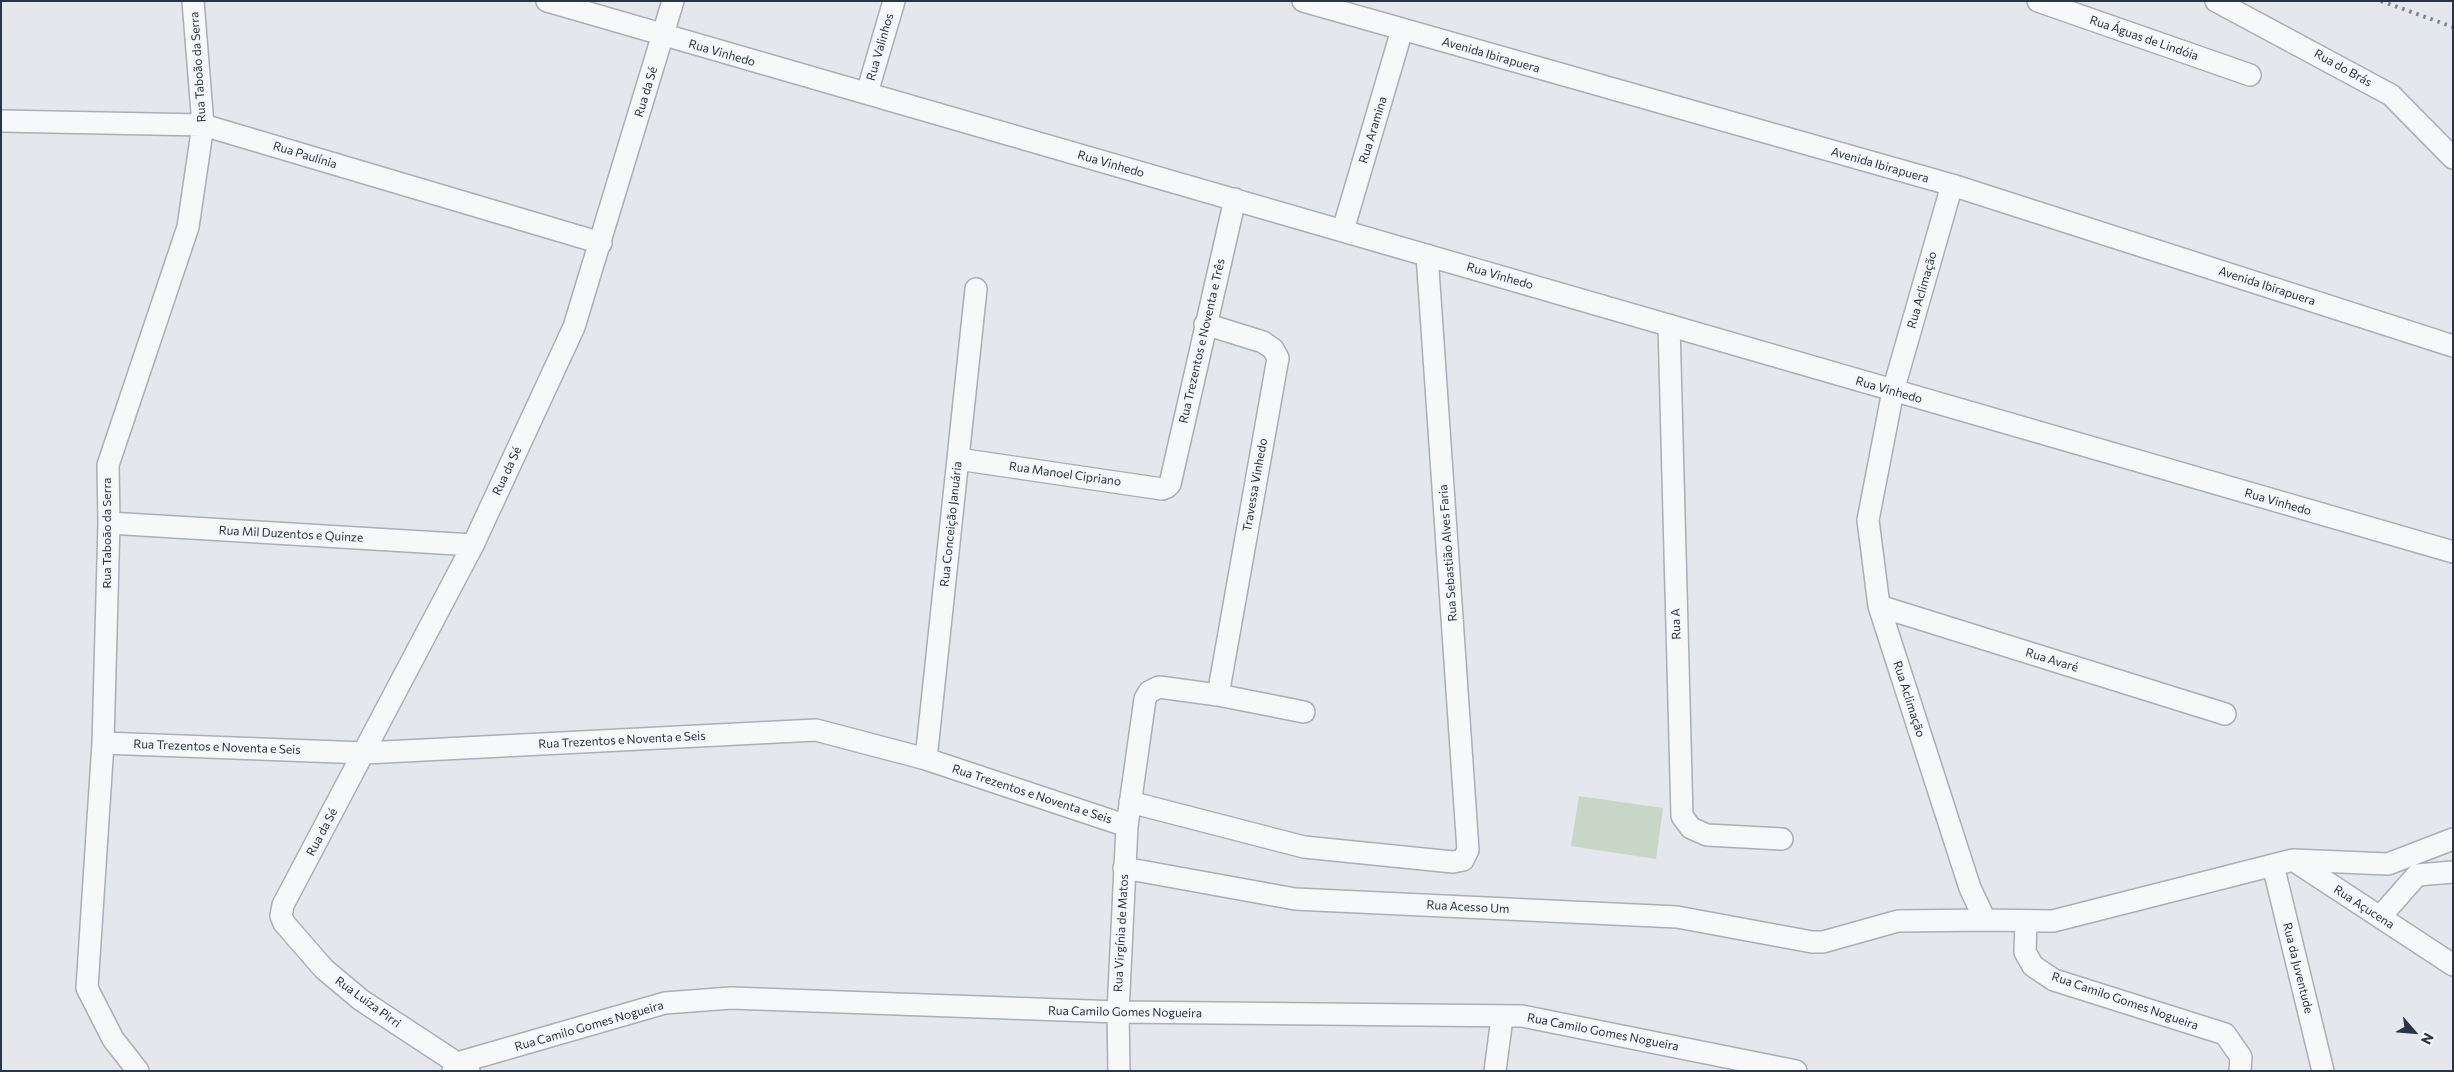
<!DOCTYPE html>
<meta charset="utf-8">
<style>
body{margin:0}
#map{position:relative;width:2454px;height:1072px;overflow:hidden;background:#e4e7ec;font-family:Commissioner,sans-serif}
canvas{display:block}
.frame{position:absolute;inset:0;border:2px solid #2b3445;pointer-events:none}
.north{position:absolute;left:2389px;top:1007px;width:50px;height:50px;-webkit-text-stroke:4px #f4f6f9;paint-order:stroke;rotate:117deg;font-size:14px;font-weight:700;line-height:20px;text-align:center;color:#2b3445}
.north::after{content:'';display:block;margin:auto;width:18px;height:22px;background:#2b3445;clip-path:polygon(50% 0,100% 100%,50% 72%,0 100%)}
</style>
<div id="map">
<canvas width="2454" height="1072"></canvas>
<div class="frame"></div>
<div class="north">N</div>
</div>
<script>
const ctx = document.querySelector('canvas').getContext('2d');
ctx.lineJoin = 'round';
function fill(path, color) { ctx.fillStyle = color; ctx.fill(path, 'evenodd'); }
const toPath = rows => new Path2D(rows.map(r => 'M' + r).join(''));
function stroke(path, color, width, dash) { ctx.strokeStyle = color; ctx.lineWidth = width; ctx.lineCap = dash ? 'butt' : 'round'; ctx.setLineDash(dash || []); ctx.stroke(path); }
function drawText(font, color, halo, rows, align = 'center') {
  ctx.font = font + ' Commissioner,sans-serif'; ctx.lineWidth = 4; ctx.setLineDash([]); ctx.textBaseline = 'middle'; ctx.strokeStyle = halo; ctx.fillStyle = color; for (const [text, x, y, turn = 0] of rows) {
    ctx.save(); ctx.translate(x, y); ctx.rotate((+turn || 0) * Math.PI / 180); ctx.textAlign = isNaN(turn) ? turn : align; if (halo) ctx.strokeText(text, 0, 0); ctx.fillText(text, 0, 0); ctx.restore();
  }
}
fill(toPath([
 [1579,796,1663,808,1656,859,1571,846]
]), '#c9d6c5');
const minor = toPath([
 [547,1,2453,552],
 [1303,1,1952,185,2453,346],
 [2038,1,2250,75],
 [2216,1,2391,95,2453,158],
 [867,93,894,1],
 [1,121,203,125,601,243],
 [1952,185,1893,391,1868,520,1879,606,1970,888,1985,920,2053,921,2293,860,2453,965],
 [1343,230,1402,30],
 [1669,325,1682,816,1691,828,1707,835,1782,839],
 [958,459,1162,489,1167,487,1170,484,1235,199],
 [109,523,473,545],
 [1879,606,2225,714],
 [1218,695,1304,712],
 [103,743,365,753,816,730,926,759,1127,826],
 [926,759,976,289],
 [1130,802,1304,847,1453,862,1463,860,1468,850,1427,255],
 [2293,860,2388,864,2453,839],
 [2273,865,2323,1071],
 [1124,868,1295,899,1677,917,1812,942,1823,942,1898,921,1985,920],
 [2380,917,2417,875,2453,872],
 [2026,921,2025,952,2033,966,2054,980,2225,1034,2241,1057,2240,1071],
 [138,1071,113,1039,87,988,103,743,109,523,108,465,188,227,203,125,193,1],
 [453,1071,457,1063,665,1003,731,998,1118,1012,1522,1016,1796,1071],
 [469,1071,361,1000,324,969,284,923,281,916,283,905,473,545,574,327,673,1],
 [1119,1071,1118,1012,1127,826,1145,699,1149,692,1159,687,1218,695,1278,358,1273,349,1263,342,1205,324],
 [1495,1071,1502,1018]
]);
stroke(minor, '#a9aeb7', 24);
stroke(minor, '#f7f8fa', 21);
stroke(toPath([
 [2381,1,2453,27]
]), '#7d8696', 4, [2.5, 5]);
drawText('12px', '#2b3445', '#f4f6f9', [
 ["Rua Águas de Lindóia",2144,38,19],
 ["Rua Valinhos",880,47,-74],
 ["Rua Vinhedo",722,53,16],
 ["Avenida Ibirapuera",1491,55,16],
 ["Rua Taboão da Serra",198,67,-94],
 ["Rua do Brás",2343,68,29],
 ["Rua da Sé",646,92,-73],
 ["Rua Aramina",1373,130,-73],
 ["Rua Paulínia",305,155,17],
 ["Rua Vinhedo",1111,164,16],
 ["Avenida Ibirapuera",1880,165,16],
 ["Rua Vinhedo",1500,276,16],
 ["Avenida Ibirapuera",2267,286,18],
 ["Rua Aclimação",1922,290,-74],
 ["Rua Trezentos e Noventa e Três",1202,341,-77],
 ["Rua Vinhedo",1889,390,16],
 ["Rua da Sé",507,471,-65],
 ["Rua Manoel Cipriano",1065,474,8],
 ["Travessa Vinhedo",1255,485,-80],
 ["Rua Vinhedo",2278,502,16],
 ["Rua Conceição Januária",951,524,-84],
 ["Rua Taboão da Serra",107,533,-90],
 ["Rua Mil Duzentos e Quinze",291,534,3],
 ["Rua Sebastião Alves Faria",1448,553,-94],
 ["Rua A",1676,624,-92],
 ["Rua Avaré",2052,660,17],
 ["Rua Aclimação",1909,699,72],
 ["Rua Trezentos e Noventa e Seis",622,740,-3],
 ["Rua Trezentos e Noventa e Seis",217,747,2],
 ["Rua Trezentos e Noventa e Seis",1032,794,18],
 ["Rua da Sé",322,832,-62],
 ["Rua Acesso Um",1468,907,3],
 ["Rua Açucena",2364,907,33],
 ["Rua Virgínia de Matos",1121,933,-87],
 ["Rua da Juventude",2298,968,76],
 ["Rua Camilo Gomes Nogueira",2125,1001,19],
 ["Rua Luiza Pirri",368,1002,36],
 ["Rua Camilo Gomes Nogueira",1125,1012,1],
 ["Rua Camilo Gomes Nogueira",589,1026,-16],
 ["Rua Camilo Gomes Nogueira",1603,1032,11]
]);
</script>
